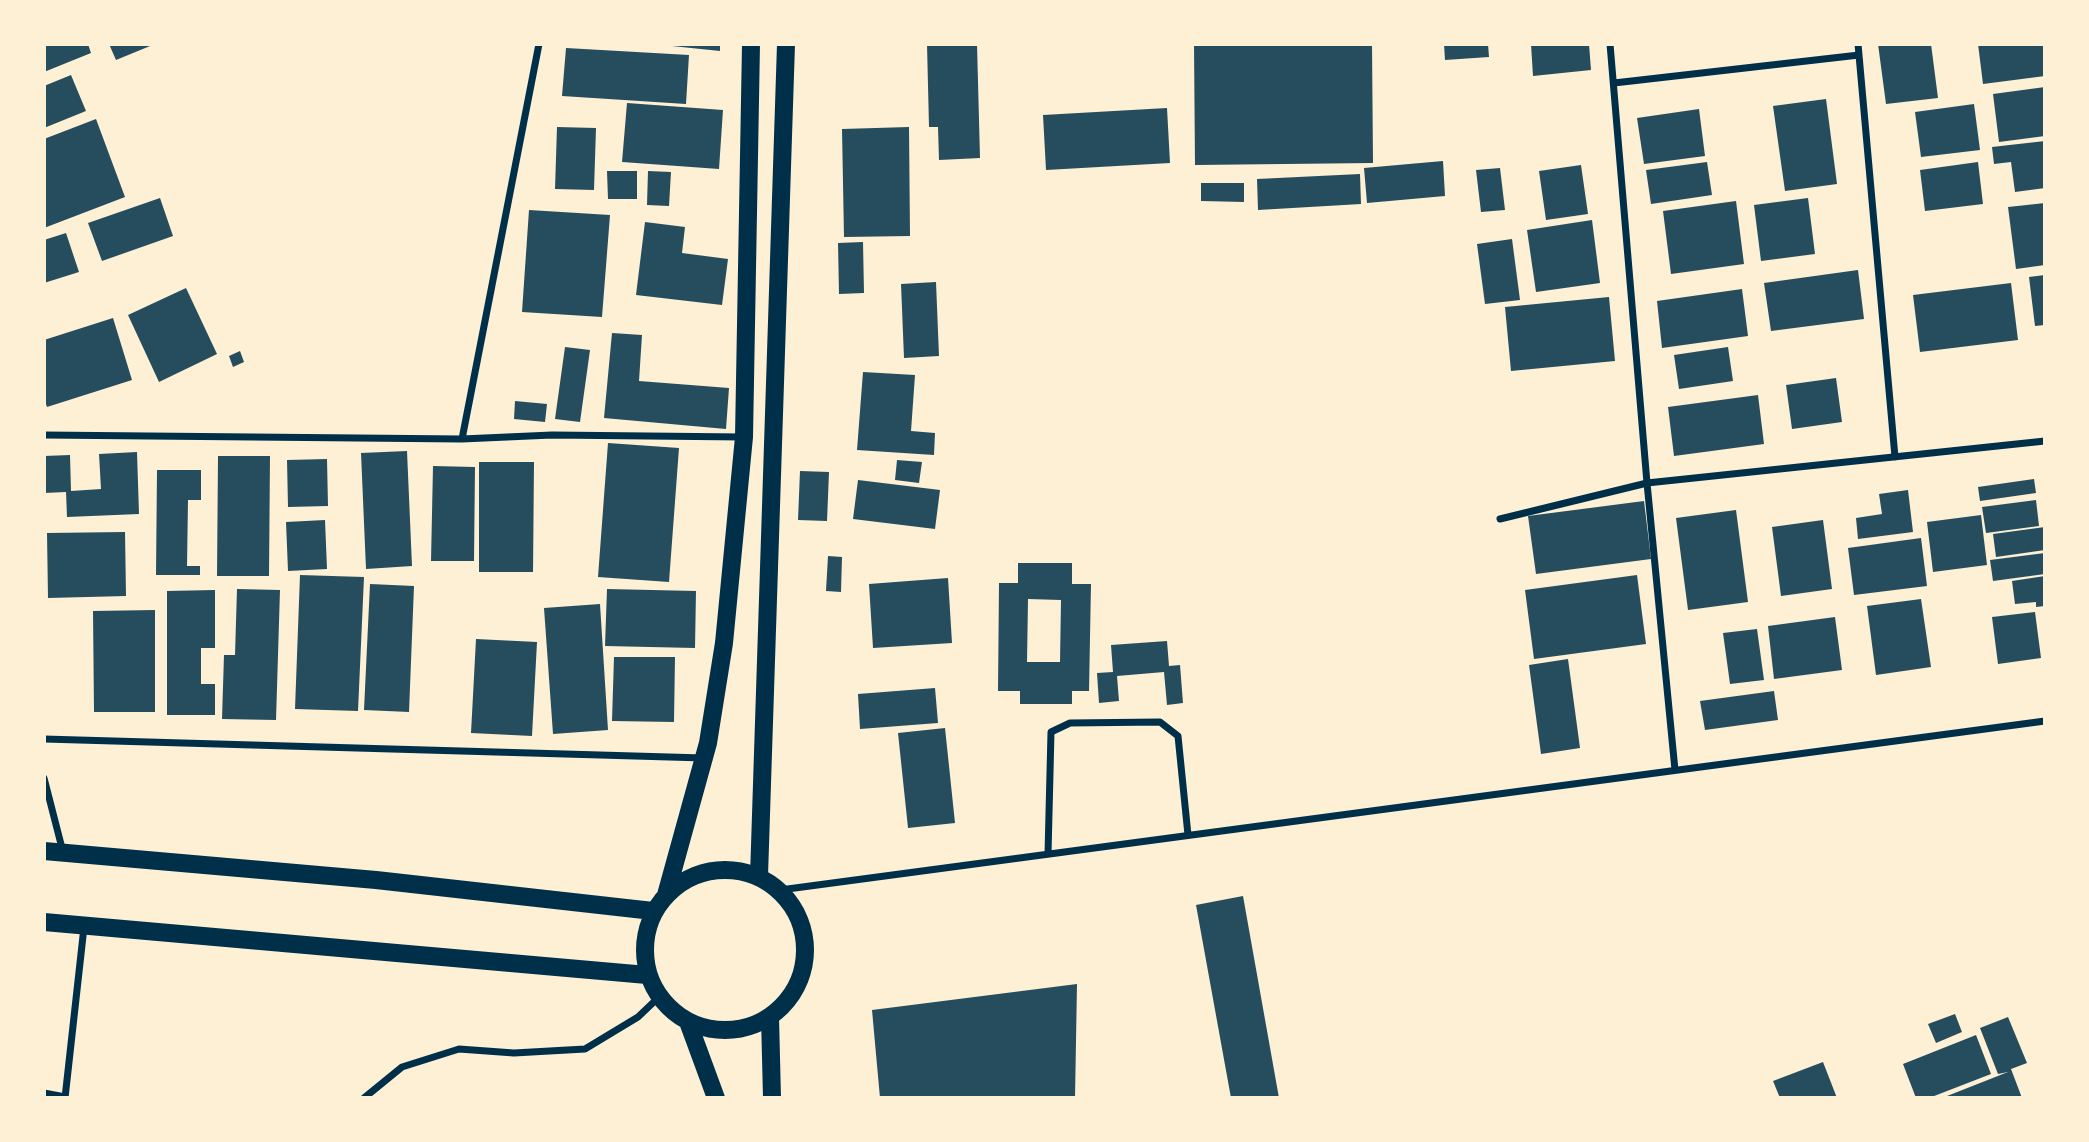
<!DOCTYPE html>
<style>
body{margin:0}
#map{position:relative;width:2089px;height:1142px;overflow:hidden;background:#fdf0d5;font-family:Ubuntu,sans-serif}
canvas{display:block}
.frame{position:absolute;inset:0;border:46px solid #fdf0d5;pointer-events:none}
</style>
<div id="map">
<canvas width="2089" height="1142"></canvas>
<div class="frame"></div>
</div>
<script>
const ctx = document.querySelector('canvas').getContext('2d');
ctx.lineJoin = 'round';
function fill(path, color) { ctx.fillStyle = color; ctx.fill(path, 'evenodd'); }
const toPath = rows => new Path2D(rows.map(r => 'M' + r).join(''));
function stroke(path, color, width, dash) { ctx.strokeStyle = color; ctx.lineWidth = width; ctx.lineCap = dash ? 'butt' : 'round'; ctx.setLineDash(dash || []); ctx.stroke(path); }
fill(toPath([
 [44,44,88,44,91,53,44,72],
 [109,44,155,44,116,60],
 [672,44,720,44,720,51,672,46],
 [927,44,977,44,980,158,939,160,938,127,929,127],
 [1194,44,1372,44,1373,163,1195,165],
 [1444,44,1488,44,1489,57,1445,60],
 [1531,44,1589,44,1591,70,1533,76],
 [1878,44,1931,44,1938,98,1886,104],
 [1978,44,2045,44,2045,76,1983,84],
 [566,48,689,55,686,104,562,96],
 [71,75,86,111,44,128,44,86],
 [2045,87,2045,136,1999,142,1993,94],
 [1826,99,1837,184,1785,191,1773,106],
 [627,103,723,110,719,169,622,162],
 [1974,104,1980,150,1921,157,1915,112],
 [1167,108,1170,163,1046,170,1043,115],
 [1699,109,1705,156,1644,164,1637,118],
 [96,119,125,197,44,228,44,139],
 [557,127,596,128,594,190,555,189],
 [909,127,910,236,844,237,842,129],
 [2045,141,2045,188,2015,192,2011,162,1994,164,1992,147],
 [1443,161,1445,196,1367,203,1364,168],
 [1707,162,1712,195,1651,204,1646,170],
 [1978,162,1983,204,1925,211,1920,170],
 [1581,165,1588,214,1546,220,1539,171],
 [1500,168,1505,210,1481,212,1476,170],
 [607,171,637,171,637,199,608,199],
 [648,171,671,172,669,206,647,205],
 [1360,174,1361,204,1258,210,1257,179],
 [1201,183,1244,183,1244,202,1201,201],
 [160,198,173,236,102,261,88,223],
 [1808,198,1815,254,1761,261,1754,205],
 [1736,201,1744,264,1671,274,1663,211],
 [2045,203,2045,265,2016,269,2008,207],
 [529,210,610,215,602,317,522,312],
 [1592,220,1600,283,1536,292,1527,230],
 [645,222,685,227,682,253,728,259,722,305,636,295],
 [66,233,79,272,44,283,44,240],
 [1512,239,1520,300,1485,304,1477,244],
 [863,242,864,293,839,294,838,243],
 [1858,270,1864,319,1771,331,1764,283],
 [2045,275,2045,325,2035,326,2029,277],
 [936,282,939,356,904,358,901,284],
 [2011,283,2018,340,1920,352,1913,295],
 [186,288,217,354,159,382,128,315],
 [1742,289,1748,336,1662,348,1657,301],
 [1609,297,1615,361,1511,371,1505,307],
 [113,318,132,380,47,407,44,398,44,340],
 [612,333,642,335,639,381,729,388,726,429,604,418],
 [565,347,590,350,580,422,555,419],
 [1728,347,1733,381,1679,389,1674,355],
 [240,351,244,362,233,367,229,356],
 [863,372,915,375,911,431,935,433,934,455,857,450],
 [1836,378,1842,422,1792,429,1786,385],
 [1758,395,1764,444,1674,456,1668,407],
 [515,401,547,404,545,422,514,419],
 [608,443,679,448,669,582,598,577],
 [407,451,412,566,366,569,361,453],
 [137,452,139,514,67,517,66,492,44,493,44,456,70,455,71,491,101,489,99,454],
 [218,456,270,456,269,576,217,576],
 [327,459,328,506,288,507,287,460],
 [897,460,922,462,919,483,895,480],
 [479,462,534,462,533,572,479,572],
 [433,466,475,467,474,561,431,561],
 [157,470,201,470,201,500,188,500,187,566,200,566,200,575,156,575],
 [800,471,829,472,827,521,798,520],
 [2034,479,2036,493,1980,501,1978,487],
 [858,480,940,490,935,529,853,519],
 [1908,490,1913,532,1858,539,1856,518,1882,514,1879,494],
 [2036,500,2039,526,1986,533,1982,507],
 [1644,501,1651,559,1536,574,1528,516],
 [1736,510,1748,602,1688,610,1676,518],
 [1981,515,1987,565,1933,572,1927,522],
 [325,520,327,569,288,571,286,522],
 [1823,520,1832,589,1781,596,1772,527],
 [2045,527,2045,550,1996,557,1993,534],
 [125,532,126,596,48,598,47,533],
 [1921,538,1927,586,1854,595,1848,548],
 [2045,553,2045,574,1993,581,1990,560],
 [828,556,842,557,841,592,826,591],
 [1018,563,1072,563,1072,584,1091,584,1089,691,1072,691,1072,704,1020,704,1020,691,998,691,999,583,1018,583],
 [1028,599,1061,600,1060,662,1027,662],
 [300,575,364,577,358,711,295,709],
 [1637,575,1646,644,1534,659,1525,590],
 [2045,576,2045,606,2036,607,2036,602,2015,604,2012,581],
 [948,578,952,643,873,648,869,584],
 [370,584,414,586,409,712,364,710],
 [237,589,280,590,276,720,222,719,224,655,235,655],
 [607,589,696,591,695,648,605,646],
 [215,590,215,648,201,648,201,684,215,684,215,715,167,715,167,591],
 [1921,599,1931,667,1876,675,1867,606],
 [600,604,608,730,553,734,544,608],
 [155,610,155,712,94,712,93,611],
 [2035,612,2041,658,1998,664,1992,617],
 [1835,617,1842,670,1774,679,1768,626],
 [1757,629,1764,680,1730,684,1723,633],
 [476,639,537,642,532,736,471,733],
 [1167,641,1169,666,1180,665,1183,703,1167,705,1164,672,1117,676,1119,701,1099,703,1097,673,1113,672,1111,645],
 [614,657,675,657,674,722,612,721],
 [1568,659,1580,748,1541,754,1529,665],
 [935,688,938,723,860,729,858,694],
 [1774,691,1778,720,1705,730,1700,701],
 [945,728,955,823,908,828,898,733],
 [1243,896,1279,1098,1231,1098,1196,905],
 [1077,984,1075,1098,880,1098,872,1010],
 [1955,1014,1962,1032,1936,1043,1928,1024],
 [2008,1017,2027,1063,2011,1069,2022,1098,1942,1098,2008,1072,1998,1074,1980,1028],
 [1976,1035,1991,1074,1929,1098,1916,1098,1903,1064],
 [1823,1062,1837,1098,1780,1098,1773,1081]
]), '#264d5e');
stroke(toPath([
 [1610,44,1647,483,1675,770],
 [1858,44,1895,457],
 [1614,83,1859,55],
 [44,435,462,439,552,435,743,437],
 [462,439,539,44],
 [1500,519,1647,483,2045,441],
 [44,739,704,758],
 [44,778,63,852],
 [1048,854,1051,732,1070,723,1160,722,1178,736,1188,835],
 [780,890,2045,721],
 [44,1093,65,1097],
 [65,1098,84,927],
 [364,1098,402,1067,459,1049,514,1053,585,1049,638,1017,659,997]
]), '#003049', 7);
stroke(toPath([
 [44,851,376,880,653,911],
 '645 950a80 80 0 1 1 160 0a80 80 0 1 1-160 0Z',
 [759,876,786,44],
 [666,895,708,743,724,643,744,437,751,44],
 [44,922,647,975],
 [770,1017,772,1098],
 [688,1022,716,1098]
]), '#003049', 18);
</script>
